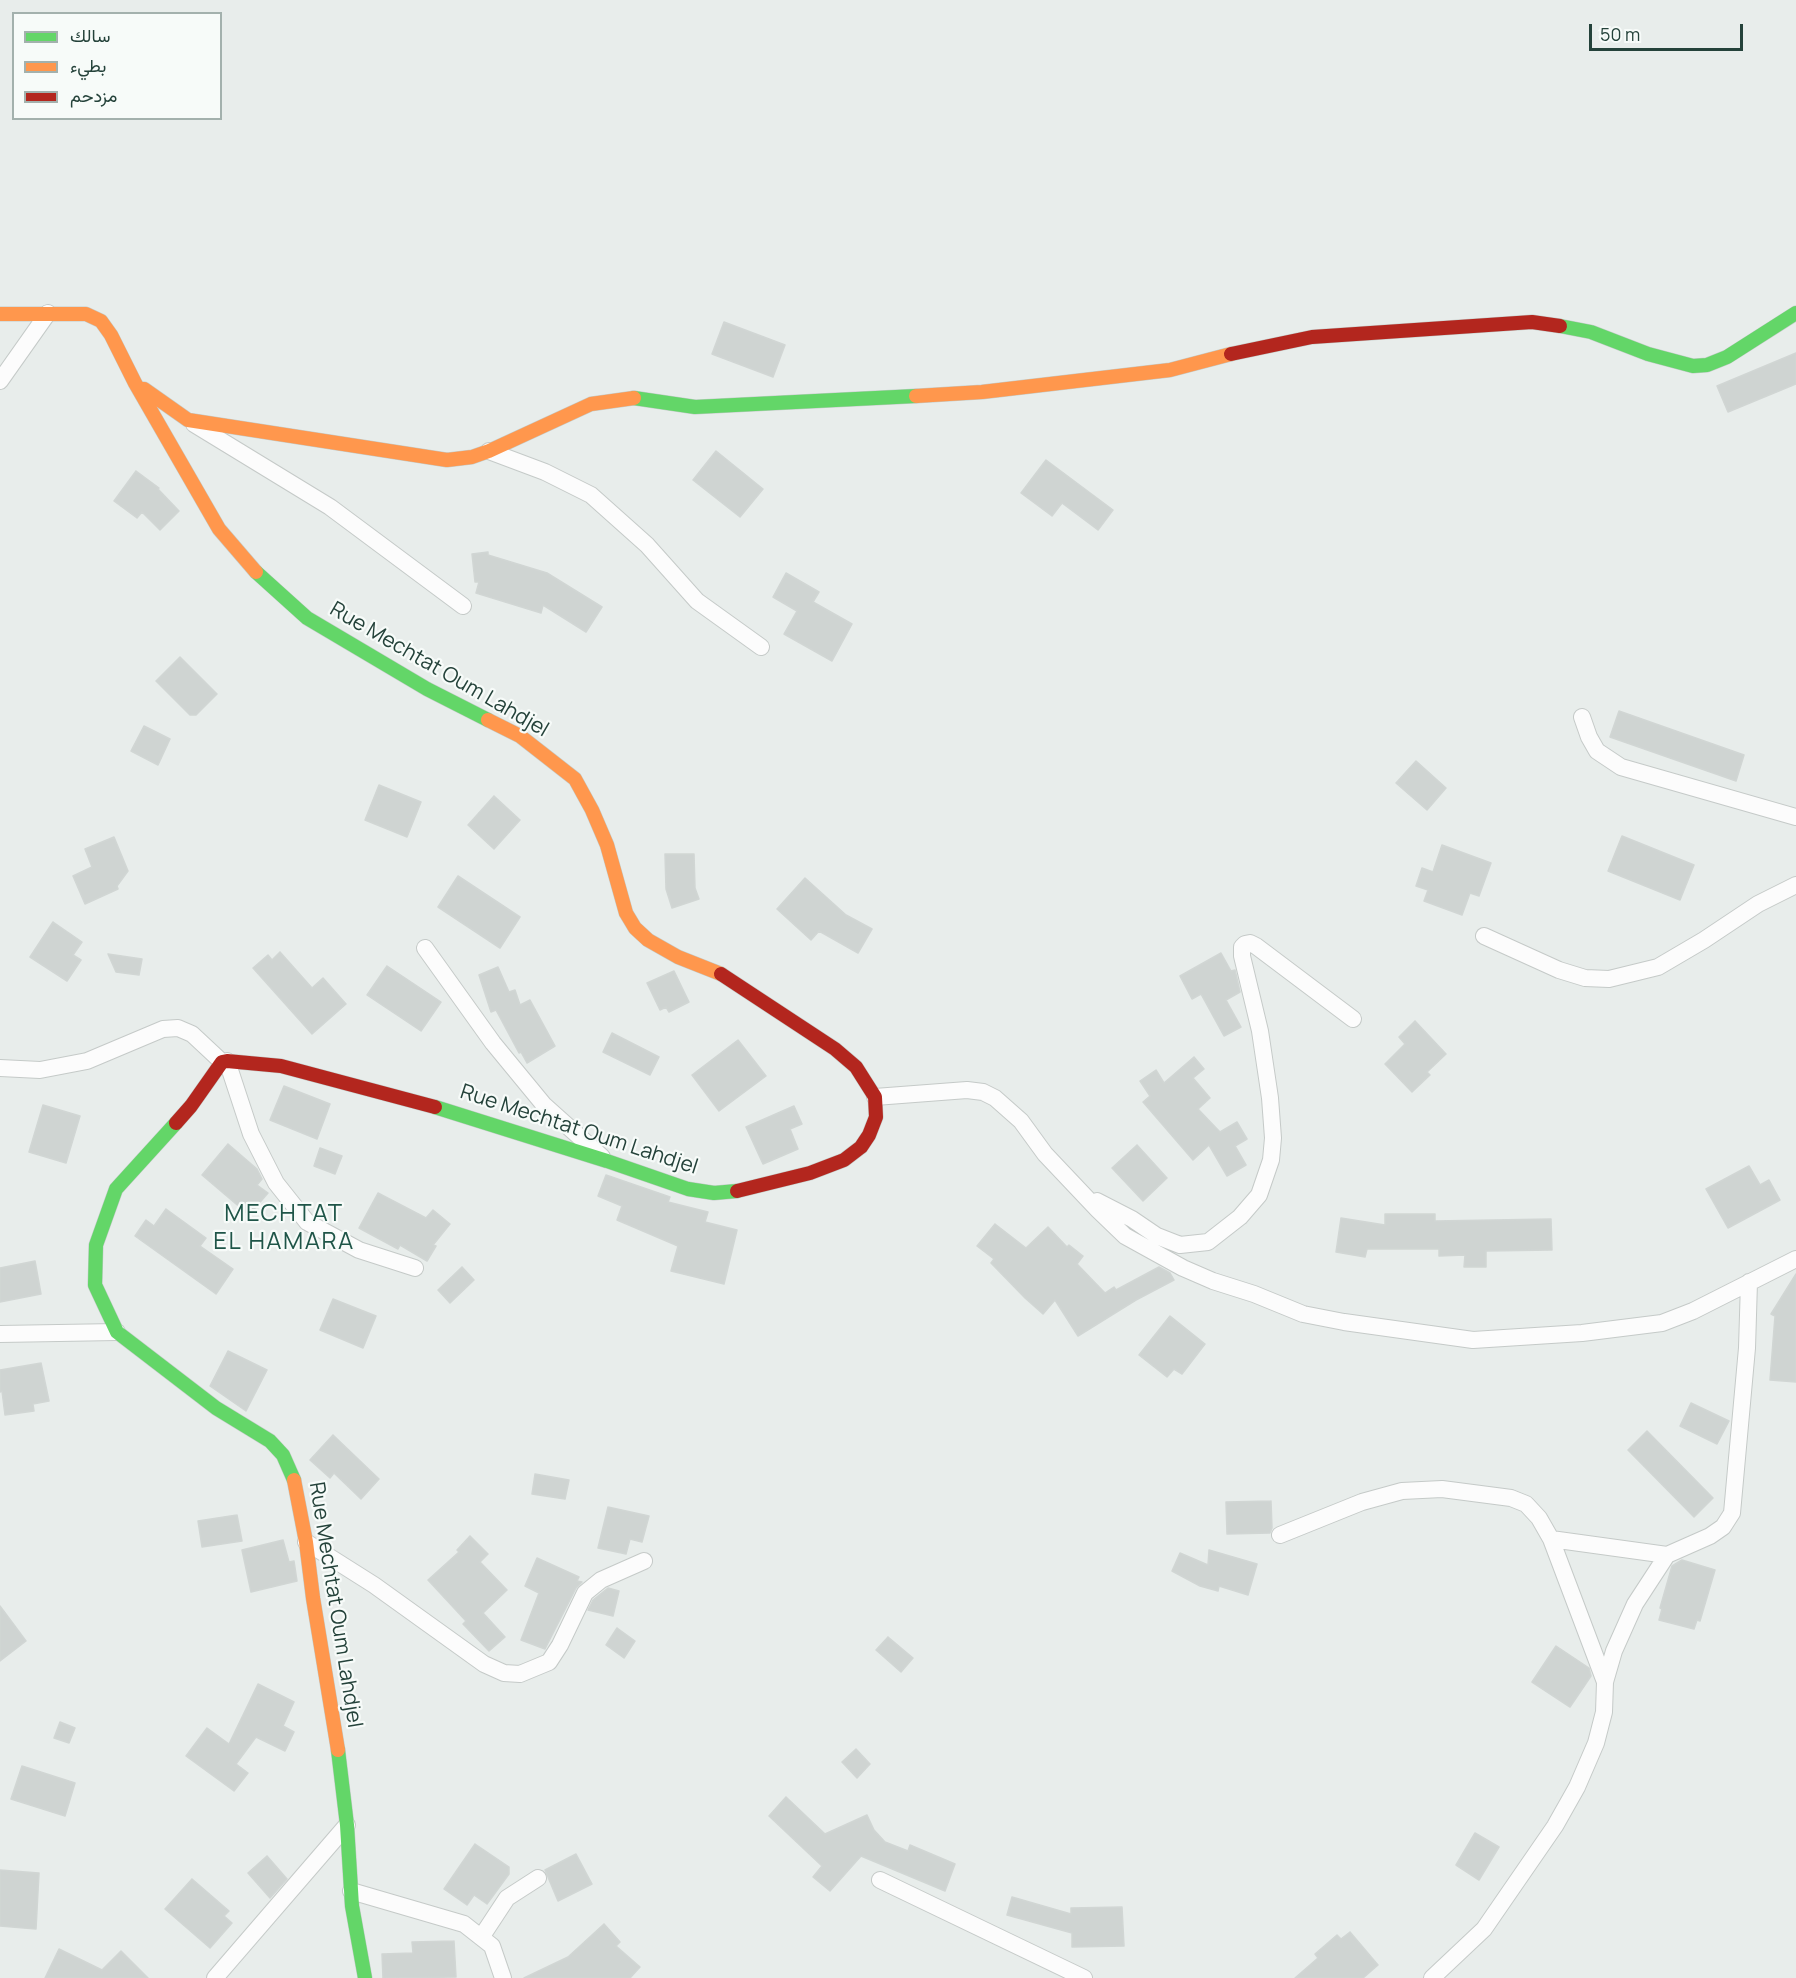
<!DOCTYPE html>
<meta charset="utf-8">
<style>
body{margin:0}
#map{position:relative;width:1796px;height:1978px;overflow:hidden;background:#e8edeb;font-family:Manrope,Vazirmatn,sans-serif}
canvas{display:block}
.legend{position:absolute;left:12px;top:12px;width:210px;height:108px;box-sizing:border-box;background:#f7fbf9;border:2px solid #a3b1ad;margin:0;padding:8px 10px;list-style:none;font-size:18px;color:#24423a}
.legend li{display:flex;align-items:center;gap:12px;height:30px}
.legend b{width:30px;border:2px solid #a3b1ad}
.scale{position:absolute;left:1589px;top:24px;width:154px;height:27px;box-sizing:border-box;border:3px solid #24423a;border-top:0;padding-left:8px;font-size:18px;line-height:21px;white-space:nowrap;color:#24423a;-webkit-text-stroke:4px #f7fbf9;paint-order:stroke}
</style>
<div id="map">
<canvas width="1796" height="1978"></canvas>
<ul class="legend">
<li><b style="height:8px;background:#63d668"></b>سالك</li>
<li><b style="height:8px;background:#ff974d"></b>بطيء</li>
<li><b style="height:8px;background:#b3261e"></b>مزدحم</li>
</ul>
<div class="scale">50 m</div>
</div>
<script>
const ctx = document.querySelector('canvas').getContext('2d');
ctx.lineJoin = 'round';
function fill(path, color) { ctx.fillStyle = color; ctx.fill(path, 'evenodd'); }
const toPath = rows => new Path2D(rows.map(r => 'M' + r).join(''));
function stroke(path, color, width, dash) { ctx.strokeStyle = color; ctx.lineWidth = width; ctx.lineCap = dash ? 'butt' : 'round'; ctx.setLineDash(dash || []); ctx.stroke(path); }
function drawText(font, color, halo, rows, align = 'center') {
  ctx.font = font + ' Manrope,sans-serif'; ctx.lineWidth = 4.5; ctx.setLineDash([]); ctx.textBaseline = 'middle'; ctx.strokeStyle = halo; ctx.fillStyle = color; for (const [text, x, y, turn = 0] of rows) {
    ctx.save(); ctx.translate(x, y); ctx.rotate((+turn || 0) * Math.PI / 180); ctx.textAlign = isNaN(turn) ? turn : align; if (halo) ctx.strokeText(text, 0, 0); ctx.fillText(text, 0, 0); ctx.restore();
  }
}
const building = toPath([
 [724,322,785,345,773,377,712,354,724,322],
 [1796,353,1796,384,1728,412,1717,386,1796,353],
 [716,451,763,489,740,517,693,480,716,451],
 [1046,460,1113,510,1098,530,1062,503,1052,516,1021,493,1046,460],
 [136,471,159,488,158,489,179,511,160,530,142,512,137,518,114,501,136,471],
 [488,552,488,555,547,573,602,607,586,632,543,605,541,613,476,593,479,582,475,582,472,554,488,552],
 [786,573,819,592,813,602,852,624,832,661,784,634,797,611,773,597,786,573],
 [180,657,217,694,196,715,190,715,156,681,180,657],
 [1619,711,1744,755,1736,781,1610,737,1619,711],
 [144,726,170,739,158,765,131,751,144,726],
 [1416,761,1446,788,1427,810,1396,783,1416,761],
 [379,785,421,802,407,837,365,820,379,785],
 [494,796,520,820,494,849,468,825,494,796],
 [1622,836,1694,865,1680,900,1608,871,1622,836],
 [114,837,128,871,117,886,118,889,85,904,73,876,92,867,85,849,114,837],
 [1442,845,1491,863,1479,896,1470,893,1462,915,1424,901,1428,890,1416,886,1422,868,1433,872,1442,845],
 [665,854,694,854,695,888,699,899,672,908,666,889,665,854],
 [458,876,520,917,500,948,438,907,458,876],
 [805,878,846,915,872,929,858,953,819,931,811,940,777,909,805,878],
 [53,922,82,942,73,955,81,960,67,981,30,957,53,922],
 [280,952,312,988,323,978,346,1004,312,1034,253,968,268,955,272,960,280,952],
 [1221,953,1231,971,1235,970,1240,992,1226,1000,1241,1027,1224,1036,1201,994,1192,999,1180,976,1221,953],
 [108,954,142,959,139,975,116,972,108,954],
 [387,966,441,1002,421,1031,367,995,387,966],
 [498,967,509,992,515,990,520,1005,530,1000,555,1046,527,1063,521,1052,519,1053,496,1010,491,1012,479,975,498,967],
 [674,971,689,1002,669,1012,666,1007,660,1010,647,983,674,971],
 [1415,1021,1446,1054,1427,1072,1430,1075,1412,1092,1385,1064,1405,1044,1399,1037,1415,1021],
 [612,1033,659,1057,650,1075,603,1052,612,1033],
 [738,1040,766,1076,719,1111,692,1075,738,1040],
 [1194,1057,1204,1069,1193,1078,1210,1098,1198,1109,1220,1132,1237,1122,1247,1139,1235,1146,1246,1165,1227,1176,1209,1145,1193,1160,1143,1102,1150,1096,1140,1081,1156,1070,1164,1083,1194,1057],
 [284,1086,330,1104,317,1139,270,1120,284,1086],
 [43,1105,80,1116,66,1163,29,1152,43,1105],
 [794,1106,802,1124,790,1129,798,1149,763,1164,746,1127,794,1106],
 [228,1144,257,1169,262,1179,257,1185,268,1193,249,1215,202,1175,228,1144],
 [1137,1145,1167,1178,1143,1201,1112,1168,1137,1145],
 [320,1148,342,1156,335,1174,314,1166,320,1148],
 [1749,1166,1760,1185,1769,1180,1780,1200,1728,1228,1706,1189,1749,1166],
 [606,1175,670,1197,668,1202,708,1212,705,1222,737,1230,724,1284,671,1271,678,1246,617,1220,622,1206,598,1196,606,1175],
 [378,1193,426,1218,433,1210,450,1224,433,1245,436,1246,427,1261,400,1245,398,1249,359,1228,378,1193],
 [166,1209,206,1238,200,1246,233,1269,216,1294,135,1236,146,1220,154,1226,166,1209],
 [1385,1214,1435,1214,1435,1221,1551,1219,1552,1250,1486,1251,1486,1267,1464,1267,1465,1255,1439,1256,1439,1249,1367,1249,1365,1257,1336,1252,1341,1218,1385,1225,1385,1214],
 [995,1224,1026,1248,1048,1227,1067,1247,1069,1245,1083,1256,1077,1264,1105,1293,1114,1287,1116,1290,1159,1267,1170,1273,1174,1280,1136,1300,1078,1336,1055,1300,1043,1314,1025,1298,991,1263,994,1259,977,1246,995,1224],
 [35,1261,41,1294,0,1302,0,1268,35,1261],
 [462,1267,474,1280,450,1303,438,1290,462,1267],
 [1796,1274,1796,1382,1770,1380,1775,1316,1771,1314,1796,1274],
 [333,1299,376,1316,363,1348,320,1330,333,1299],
 [1170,1316,1205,1344,1182,1374,1174,1369,1167,1377,1139,1355,1170,1316],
 [228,1351,267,1370,246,1411,210,1386,228,1351],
 [41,1363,49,1401,33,1404,34,1411,5,1415,2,1391,0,1392,0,1370,41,1363],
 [1691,1403,1729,1421,1717,1444,1680,1426,1691,1403],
 [1647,1431,1713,1498,1694,1517,1628,1450,1647,1431],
 [333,1435,379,1479,361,1499,334,1473,330,1478,310,1460,333,1435],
 [535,1474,569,1480,565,1499,532,1494,535,1474],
 [1271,1501,1272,1528,1270,1533,1227,1534,1226,1502,1271,1501],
 [608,1507,649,1516,642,1542,630,1539,626,1554,598,1548,608,1507],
 [237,1515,242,1541,202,1547,198,1521,237,1515],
 [470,1536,488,1554,480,1562,507,1590,483,1613,505,1637,489,1651,463,1624,466,1621,428,1580,459,1552,457,1550,470,1536],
 [283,1540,289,1562,294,1561,297,1581,251,1592,242,1550,283,1540],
 [1209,1550,1257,1564,1248,1595,1219,1586,1218,1591,1200,1586,1172,1571,1180,1553,1208,1565,1209,1550],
 [537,1558,579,1577,577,1581,582,1582,576,1588,545,1649,521,1640,539,1593,525,1586,537,1558],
 [1682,1560,1715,1570,1700,1621,1697,1620,1694,1629,1659,1620,1662,1609,1660,1608,1672,1566,1682,1560],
 [608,1588,619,1591,613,1616,588,1610,593,1600,608,1588],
 [0,1606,26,1641,0,1661,0,1606],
 [617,1628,635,1641,624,1658,606,1645,617,1628],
 [888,1637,913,1658,901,1672,876,1650,888,1637],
 [1556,1646,1589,1668,1591,1676,1570,1707,1532,1682,1556,1646],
 [258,1684,294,1702,283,1726,294,1732,285,1751,256,1737,236,1764,248,1773,234,1791,186,1756,207,1728,229,1744,258,1684],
 [60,1722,75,1728,69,1743,54,1738,60,1722],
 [856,1749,870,1764,857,1778,842,1762,856,1749],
 [22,1766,75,1783,65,1816,11,1799,22,1766],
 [786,1797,825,1834,867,1815,874,1830,885,1842,908,1851,910,1845,955,1864,945,1891,861,1856,830,1891,813,1877,822,1866,769,1816,786,1797],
 [1475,1833,1499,1847,1479,1880,1456,1865,1475,1833],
 [475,1844,509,1867,509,1874,487,1904,474,1895,467,1905,444,1889,475,1844],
 [576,1854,592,1884,558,1901,545,1870,576,1854],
 [267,1856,287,1879,270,1898,248,1873,267,1856],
 [0,1870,39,1873,36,1929,0,1926,0,1870],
 [192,1879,229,1911,224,1916,232,1923,210,1948,165,1909,192,1879],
 [1012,1897,1071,1914,1071,1908,1122,1907,1124,1946,1072,1947,1072,1933,1007,1915,1012,1897],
 [604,1924,620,1942,616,1946,640,1967,630,1978,524,1978,568,1957,604,1924],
 [1350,1932,1378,1965,1363,1978,1295,1978,1318,1958,1315,1954,1337,1935,1341,1939,1350,1932],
 [454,1941,456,1977,383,1978,382,1954,413,1953,412,1942,454,1941],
 [59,1949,102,1970,121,1951,148,1978,45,1978,59,1949]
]);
fill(building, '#cfd4d2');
stroke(building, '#d1d6d4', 1.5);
const street = toPath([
 [0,381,48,313],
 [194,424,330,507,463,606],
 [489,451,545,472,591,495,647,545,697,601,761,647],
 [1582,717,1589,737,1597,751,1621,767,1796,817],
 [1484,936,1559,970,1585,978,1609,979,1658,967,1704,940,1758,904,1796,885],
 [425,948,493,1043,544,1105,602,1157],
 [227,1061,251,1134,276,1183,307,1222,359,1250,415,1268],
 [0,1068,40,1070,87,1061,163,1029,178,1028,192,1034,222,1062],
 [875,1097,967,1090,983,1092,995,1098,1021,1121,1045,1154,1098,1210,1125,1236,1183,1268,1213,1281,1254,1294,1303,1314,1344,1322,1473,1340,1582,1333,1662,1323,1693,1311,1796,1259],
 [1097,1201,1132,1219,1157,1236,1180,1245,1208,1242,1240,1217,1259,1195,1271,1160,1273,1138,1270,1098,1260,1031,1242,956,1242,947,1245,944,1250,943,1256,946,1353,1019],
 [0,1334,117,1332],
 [1280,1535,1362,1502,1402,1491,1442,1489,1511,1498,1526,1504,1539,1518,1551,1539,1605,1682],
 [1551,1539,1667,1555],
 [306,1542,374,1585,484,1664,504,1673,520,1674,549,1662,560,1645,585,1593,601,1580,644,1561],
 [880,1880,1084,1978],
 [351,1891,464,1924,492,1946,503,1978],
 [482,1936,507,1898,538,1878],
 [215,1978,347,1825],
 [1432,1978,1484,1929,1555,1826,1577,1787,1596,1743,1604,1712,1605,1682,1614,1651,1635,1604,1667,1555,1710,1536,1723,1527,1732,1513,1747,1348,1749,1282]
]);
const fast = toPath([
 [1560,326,1591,332,1648,354,1693,366,1707,365,1727,357,1796,313],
 [634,398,695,407,916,396],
 [256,572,307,618,427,689,488,720],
 [435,1107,607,1161,688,1189,714,1193,737,1191],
 [176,1123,116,1189,96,1245,95,1285,117,1332,216,1408,270,1441,283,1455,294,1480],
 [338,1750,347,1825,352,1906,365,1978]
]);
const slow = toPath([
 [0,314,86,314,101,321,111,335,135,383,219,529,256,572],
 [144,389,188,420,447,460,472,457,489,451,591,404,634,398],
 [916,396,982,392,1170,370,1231,354],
 [488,720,520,736,575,779,592,810,607,845,626,913,635,928,648,940,678,957,721,974],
 [294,1480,306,1542,313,1598,338,1750]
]);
const jam = toPath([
 [1231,354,1312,337,1532,322,1560,326],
 [721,974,835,1049,856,1067,875,1097,876,1117,869,1135,861,1147,844,1160,810,1173,737,1191],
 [176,1123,191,1106,222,1062,227,1061,281,1066,435,1107]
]);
stroke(street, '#c5cac8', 18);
stroke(fast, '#c3cbc8', 15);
stroke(slow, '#c3cbc8', 15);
stroke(jam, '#c3cbc8', 15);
stroke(street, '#fcfcfc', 16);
stroke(fast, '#63d668', 14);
stroke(slow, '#ff974d', 14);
stroke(jam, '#b3261e', 14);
drawText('21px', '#24423a', '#f7fbf9', [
 ["Rue Mechtat Oum Lahdjel",439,670,30],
 ["Rue Mechtat Oum Lahdjel",579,1130,18],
 ["Rue Mechtat Oum Lahdjel",335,1605,81]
]);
ctx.letterSpacing = '1.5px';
drawText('24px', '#1f5548', '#f7fbf9', [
 ["MECHTAT",284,1214],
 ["EL HAMARA",284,1242]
]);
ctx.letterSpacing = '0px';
</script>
